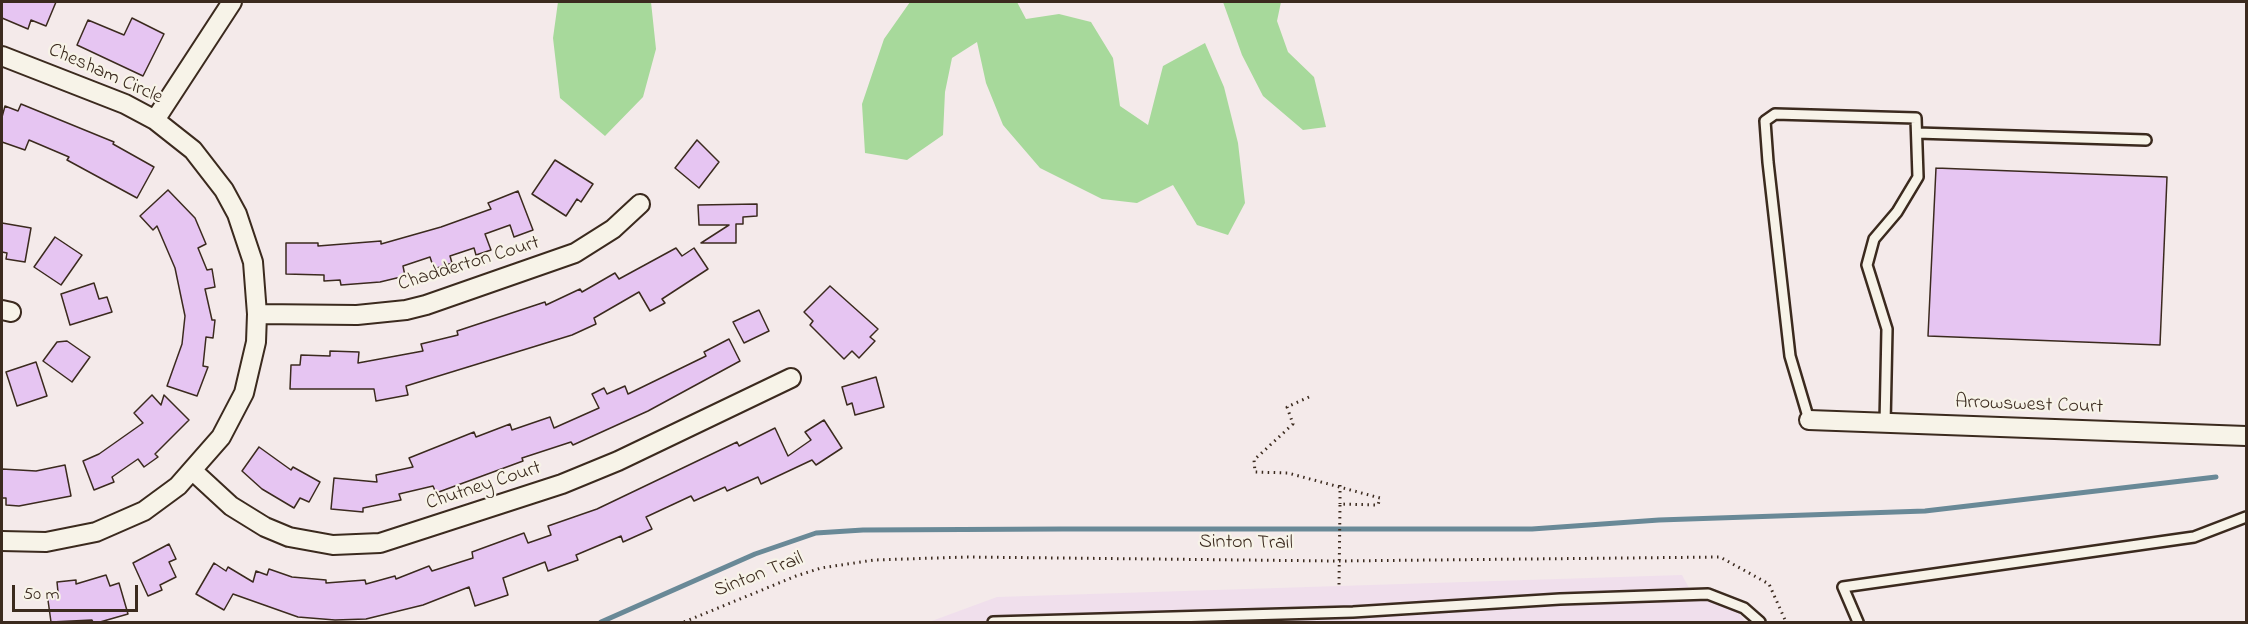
<!DOCTYPE html>
<style>
body{margin:0}
#map{position:relative;width:2248px;height:624px;overflow:hidden;background:#f4eaea;font-family:"Indie Flower",sans-serif}
canvas{display:block}
.frame{position:absolute;inset:0;border:3px solid #3b2a1e;pointer-events:none}
.scale{position:absolute;left:12px;top:585px;width:126px;height:27px;box-sizing:border-box;border:3px solid #3b2a1e;border-top:0;padding-left:8px;font-size:18px;line-height:21px;white-space:nowrap;color:#3b2a1e;-webkit-text-stroke:4px #f7f3e8;paint-order:stroke}
</style>
<div id="map">
<canvas width="2248" height="624"></canvas>
<div class="frame"></div>
<div class="scale">50 m</div>
</div>
<script>
const ctx = document.querySelector('canvas').getContext('2d');
ctx.lineJoin = 'round';
function fill(path, color) { ctx.fillStyle = color; ctx.fill(path, 'evenodd'); }
const toPath = rows => new Path2D(rows.map(r => 'M' + r).join(''));
function stroke(path, color, width, dash) { ctx.strokeStyle = color; ctx.lineWidth = width; ctx.lineCap = dash ? 'butt' : 'round'; ctx.setLineDash(dash || []); ctx.stroke(path); }
function drawText(font, color, halo, rows, align = 'center') {
  ctx.font = font + ' "Indie Flower",sans-serif'; ctx.lineWidth = 4.5; ctx.setLineDash([]); ctx.textBaseline = 'middle'; ctx.strokeStyle = halo; ctx.fillStyle = color; for (const [text, x, y, turn = 0] of rows) {
    ctx.save(); ctx.translate(x, y); ctx.rotate((+turn || 0) * Math.PI / 180); ctx.textAlign = isNaN(turn) ? turn : align; if (halo) ctx.strokeText(text, 0, 0); ctx.fillText(text, 0, 0); ctx.restore();
  }
}
fill(toPath([
 [1682,575,1689,588,1738,611,1745,622,929,622,997,597]
]), '#f0dfec');
fill(toPath([
 [558,2,651,2,656,49,643,97,605,136,560,98,553,38],
 [910,2,1017,2,1026,19,1059,14,1091,22,1113,58,1120,106,1148,125,1163,66,1205,43,1224,87,1238,143,1245,203,1228,235,1197,225,1173,185,1137,203,1102,199,1040,168,1003,125,986,83,977,42,952,58,945,92,943,135,907,160,865,153,862,104,884,39],
 [1223,2,1281,2,1277,21,1288,52,1314,77,1326,127,1303,130,1263,96,1242,55]
]), '#a7d99b');
stroke(toPath([
 [601,622,755,554,816,533,863,530,1062,529,1532,529,1659,520,1925,511,2216,477]
]), '#698997', 5);
const building = toPath([
 [2,2,56,2,46,26,31,20,28,29,2,18,2,2],
 [132,18,164,34,143,76,77,45,88,20,124,35,132,18],
 [21,104,114,142,113,144,154,167,137,198,67,160,69,157,29,140,25,150,2,142,2,117,5,106,18,111,21,104],
 [697,140,719,162,699,188,675,168,697,140],
 [555,160,593,184,581,202,577,199,566,216,532,194,555,160],
 [1936,168,2167,177,2160,345,1928,336,1936,168],
 [168,190,195,218,206,244,198,248,207,270,212,269,215,287,205,289,212,320,215,320,213,338,206,337,203,366,208,367,197,396,167,386,182,344,185,316,175,268,157,226,153,230,140,216,168,190],
 [518,191,533,230,514,237,510,225,485,234,491,250,476,255,474,248,450,256,452,263,434,269,430,257,403,266,405,276,380,282,341,285,340,280,324,281,324,275,286,274,286,243,318,243,318,246,381,241,381,244,441,227,491,209,488,203,518,191],
 [757,204,757,216,743,217,743,224,736,224,736,243,701,243,729,225,699,225,698,205,757,204],
 [2,223,31,228,25,262,6,259,7,253,2,252,2,223],
 [55,237,82,255,61,285,34,267,55,237],
 [676,248,682,256,694,248,708,269,662,299,665,303,650,311,639,292,594,318,596,324,572,335,406,386,408,395,376,401,374,389,290,389,291,365,300,365,301,355,330,356,330,351,359,352,358,363,423,351,421,344,458,335,457,331,545,302,546,305,580,289,582,292,615,273,619,279,676,248],
 [94,283,99,299,107,297,112,312,70,325,61,294,94,283],
 [830,286,878,329,870,337,875,341,859,358,852,351,844,359,810,325,813,321,804,312,830,286],
 [759,310,769,331,744,343,733,322,759,310],
 [729,339,740,361,648,411,573,445,571,442,522,458,523,461,436,493,433,486,399,494,401,500,363,508,363,512,331,509,334,478,377,482,376,475,413,467,409,458,474,432,476,437,510,424,512,430,550,417,554,428,599,408,592,394,604,388,607,394,625,386,628,394,706,356,704,352,729,339],
 [67,341,90,357,72,382,43,361,57,342,67,341],
 [36,362,47,396,17,406,6,372,36,362],
 [876,377,884,407,855,415,852,403,847,405,842,387,876,377],
 [152,395,161,405,164,395,189,420,155,454,158,457,144,467,138,459,112,477,114,482,94,490,83,461,99,454,143,423,134,413,152,395],
 [824,420,842,448,816,465,812,460,761,484,758,477,727,491,725,487,694,501,691,496,646,517,652,529,623,542,621,536,576,555,578,560,548,571,545,562,503,578,508,595,475,606,469,587,423,605,366,619,335,620,298,617,233,594,224,610,196,594,214,563,226,571,228,567,253,582,256,571,267,575,269,569,292,577,326,580,326,583,365,580,366,584,395,576,396,579,429,566,432,571,473,558,472,552,524,533,528,543,551,535,548,526,597,509,737,442,739,446,775,428,788,456,811,440,805,432,824,420],
 [259,447,291,470,293,467,320,482,309,502,300,498,294,508,262,489,242,471,259,447],
 [65,465,71,496,19,506,6,505,6,498,2,498,2,469,36,471,65,465],
 [169,544,176,559,169,562,176,577,160,585,162,590,148,596,133,563,169,544],
 [106,575,110,586,119,583,128,614,100,622,93,622,92,620,51,622,47,593,58,592,57,582,76,580,76,584,106,575]
]);
fill(building, '#e6c5f2');
stroke(building, '#3b2a1e', 1.5);
const service = toPath([
 [1917,133,2146,140],
 [1809,420,1790,356,1768,162,1765,121,1775,114,1916,118,1918,177,1897,212,1874,239,1867,265,1887,329,1885,424],
 [993,622,1353,612,1560,599,1708,594,1744,608,1760,622],
 [1858,622,1843,587,2194,537,2246,517]
]);
const minor = toPath([
 [2,56,125,104,155,120,193,150,224,190,237,214,253,262,257,314,256,342,244,393,221,437,178,486,144,511,96,532,46,542,2,541],
 [155,120,232,2],
 [2,310,11,312],
 [257,314,357,315,406,310,426,305,575,253,613,229,640,204],
 [1809,420,2246,436],
 [193,471,231,506,265,527,289,537,333,545,380,543,562,484,618,461,791,378]
]);
stroke(service, '#3b2a1e', 14);
stroke(minor, '#3b2a1e', 22);
stroke(toPath([
 [1309,397,1287,407,1293,424,1254,460,1255,472,1288,473,1380,498,1378,505,1340,504,1339,585],
 [1340,485,1340,504],
 [684,622,796,576,821,568,874,560,967,557,1336,561,1720,557,1769,584,1786,622]
]), '#3b2a1e', 3, [1.5, 4.5]);
stroke(service, '#f7f3e8', 9);
stroke(minor, '#f7f3e8', 18);
drawText('20px', '#3b2a1e', '#f7f3e8', [
 ["Chesham Circle",105,75,24],
 ["Chadderton Court",469,265,-17],
 ["Arrowswest Court",2029,406,2],
 ["Chutney Court",484,487,-18],
 ["Sinton Trail",1246,544,1],
 ["Sinton Trail",759,576,-21]
]);
</script>
